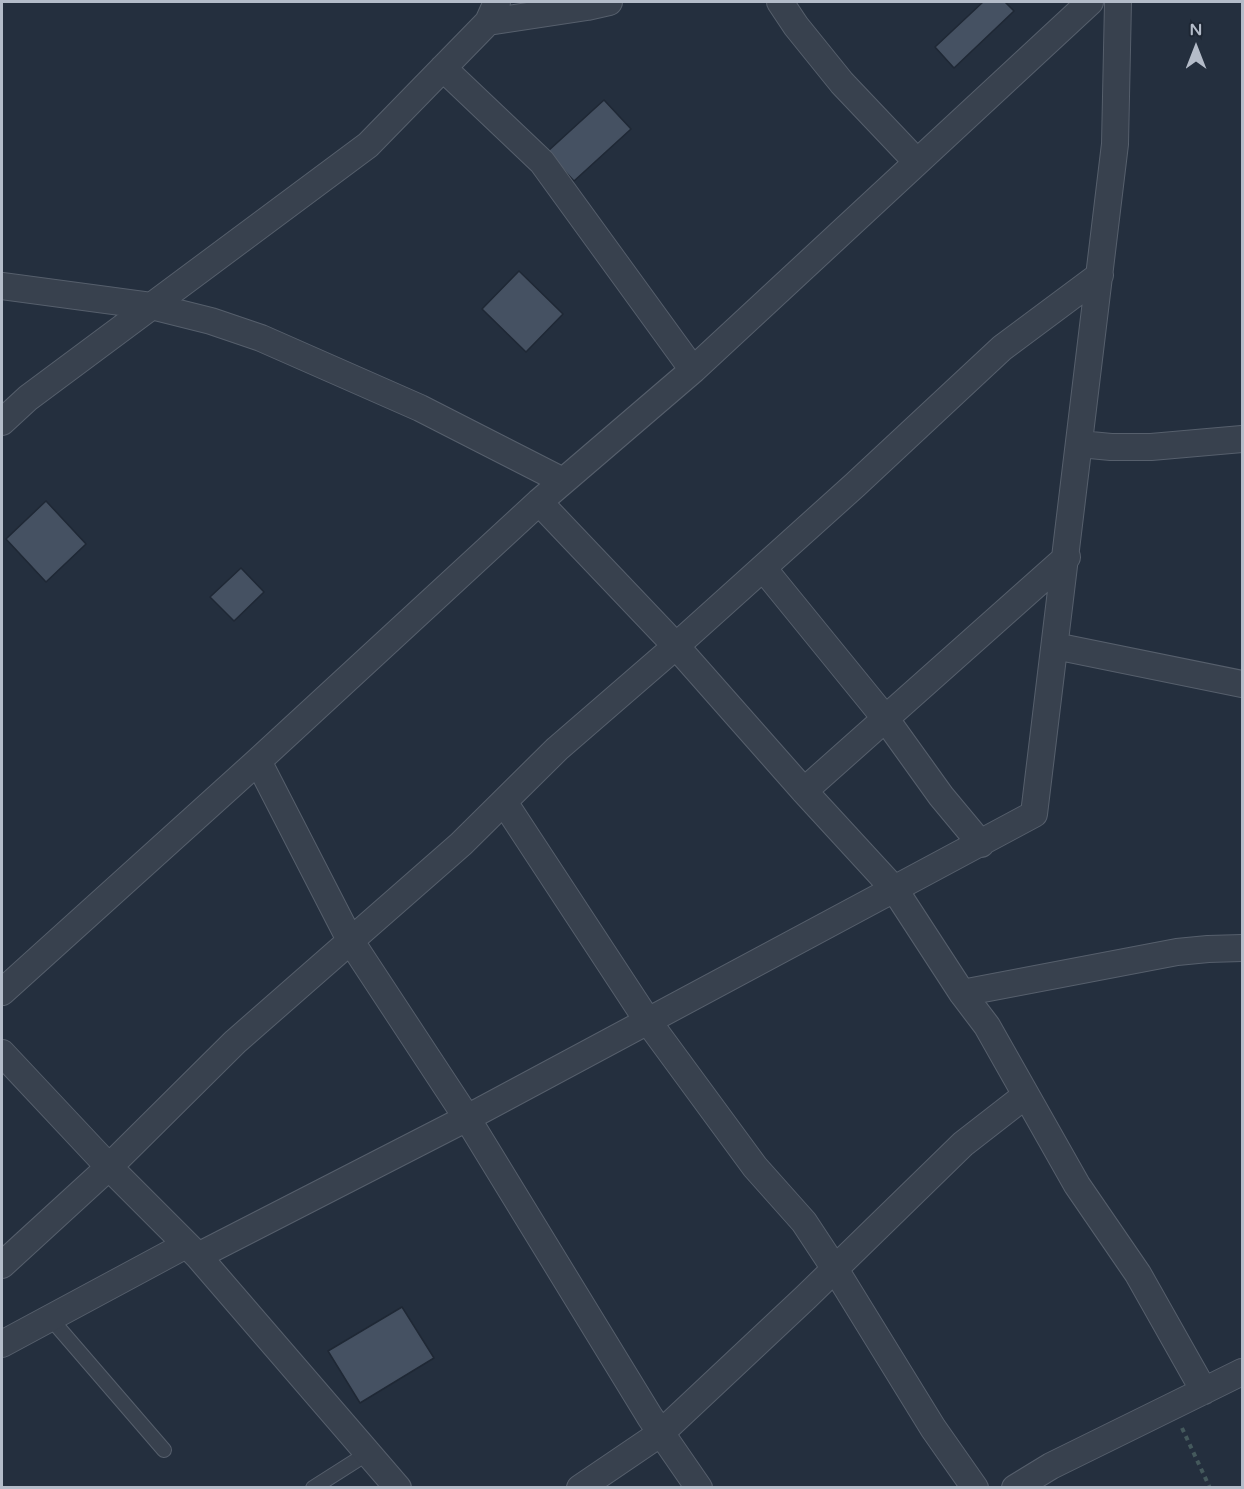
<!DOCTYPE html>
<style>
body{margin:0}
#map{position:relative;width:1244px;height:1489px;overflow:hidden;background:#242f3e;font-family:"Varela Round",sans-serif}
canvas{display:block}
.frame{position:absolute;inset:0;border:3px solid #b4bcc9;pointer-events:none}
.north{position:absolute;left:1166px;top:18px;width:60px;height:60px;-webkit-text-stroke:4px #1d2633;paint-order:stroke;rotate:0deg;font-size:16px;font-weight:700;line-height:24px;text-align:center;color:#b4bcc9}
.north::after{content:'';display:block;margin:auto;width:21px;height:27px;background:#b4bcc9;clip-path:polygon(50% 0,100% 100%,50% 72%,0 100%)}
</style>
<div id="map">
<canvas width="1244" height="1489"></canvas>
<div class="frame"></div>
<div class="north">N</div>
</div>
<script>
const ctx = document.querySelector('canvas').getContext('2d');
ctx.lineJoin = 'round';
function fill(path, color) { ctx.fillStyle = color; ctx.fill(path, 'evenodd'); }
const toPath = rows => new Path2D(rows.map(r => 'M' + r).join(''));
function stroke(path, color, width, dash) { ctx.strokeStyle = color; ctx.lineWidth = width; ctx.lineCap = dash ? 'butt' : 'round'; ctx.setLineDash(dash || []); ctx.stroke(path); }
const building = toPath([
 [983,2,1005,2,1014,11,954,68,935,47,983,2],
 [604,100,631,129,574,181,547,152,604,100],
 [519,271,563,314,526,352,482,309,519,271],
 [46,501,86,544,46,582,6,539,46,501],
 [241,568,264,592,234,621,210,597,241,568],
 [402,1307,434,1358,360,1403,328,1351,402,1307]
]);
fill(building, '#455162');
stroke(building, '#1f2835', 1.5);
const lane = toPath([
 [51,1319,164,1450],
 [313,1488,368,1453]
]);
const street = toPath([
 [780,2,796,26,842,83,916,161],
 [488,22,587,7,609,2],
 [443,68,542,162,693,370],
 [2,286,151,306,211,321,261,338,420,408,563,481],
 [2,422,28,398,368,145,488,22,497,2],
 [1080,444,1111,447,1151,447,1242,439],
 [539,502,676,646,804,791,895,890,962,993,987,1026,1077,1185,1138,1274,1204,1391],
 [763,568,885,718,941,796,981,844],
 [1055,646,1242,684],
 [258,761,350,940,467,1118,650,1417,699,1488],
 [804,791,1067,557],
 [504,802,647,1020,755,1167,804,1222,835,1269,933,1428,975,1488],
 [2,992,258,761,539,502,693,370,1090,2],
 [962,993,1177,952,1208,949,1242,948],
 [2,1053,109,1167,198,1256,398,1488],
 [198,1256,467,1118,1034,814,1115,144,1118,2],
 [2,1265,109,1167,235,1042,461,844,557,749,676,646,855,485,1002,348,1100,275],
 [2,1344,186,1245],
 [580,1488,661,1433,806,1297,963,1144,1026,1095],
 [1015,1488,1051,1466,1242,1372]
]);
stroke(lane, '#565f6c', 16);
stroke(street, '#565f6c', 28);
stroke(toPath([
 [1182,1428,1210,1488]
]), '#44595c', 4, [4.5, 4.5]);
stroke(lane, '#38414e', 14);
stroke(street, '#38414e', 26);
</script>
